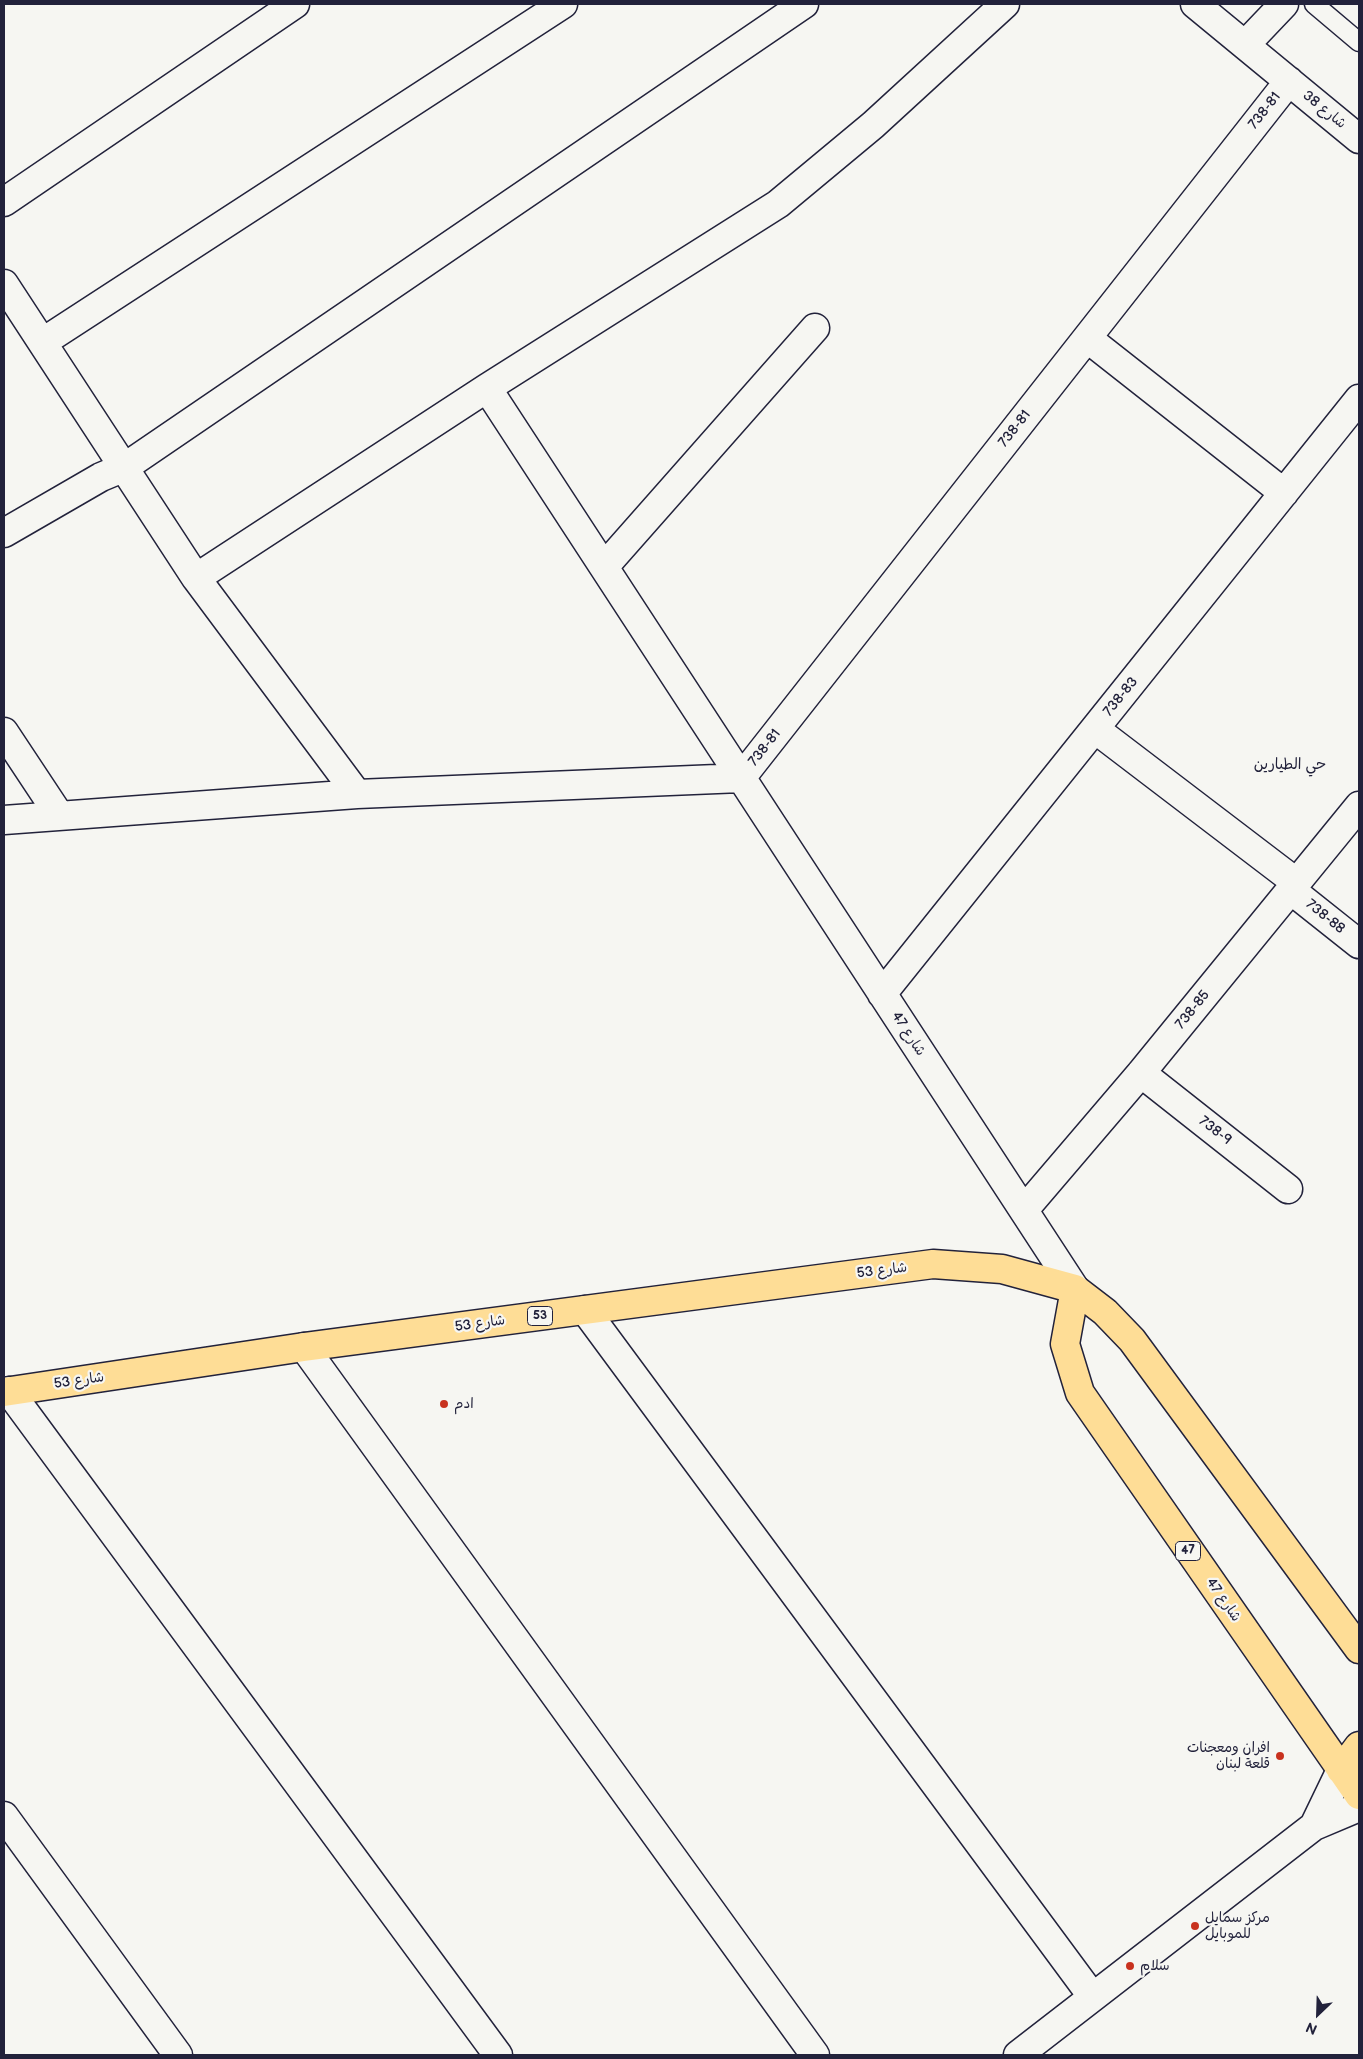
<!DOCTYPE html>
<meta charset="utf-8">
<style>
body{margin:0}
#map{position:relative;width:1363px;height:2059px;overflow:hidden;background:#f6f6f2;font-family:"Balsamiq Sans",sans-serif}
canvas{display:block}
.frame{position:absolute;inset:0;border:5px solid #22223b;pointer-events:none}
.north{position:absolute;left:1293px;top:1989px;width:50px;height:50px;-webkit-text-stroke:4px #f6f6f2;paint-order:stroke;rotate:204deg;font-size:14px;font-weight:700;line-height:20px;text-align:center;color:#22223b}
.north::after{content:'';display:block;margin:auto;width:18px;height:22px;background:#22223b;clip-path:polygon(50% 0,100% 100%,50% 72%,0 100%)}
</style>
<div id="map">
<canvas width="1363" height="2059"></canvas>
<div class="frame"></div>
<div class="north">N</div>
</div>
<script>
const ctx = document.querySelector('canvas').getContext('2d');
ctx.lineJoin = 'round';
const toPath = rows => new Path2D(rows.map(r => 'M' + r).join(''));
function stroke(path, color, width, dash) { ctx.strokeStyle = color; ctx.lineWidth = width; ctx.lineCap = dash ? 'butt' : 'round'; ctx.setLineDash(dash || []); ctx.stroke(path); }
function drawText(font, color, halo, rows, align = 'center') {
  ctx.font = font + ' "Balsamiq Sans","Playpen Sans Arabic",sans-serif'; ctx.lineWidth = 4.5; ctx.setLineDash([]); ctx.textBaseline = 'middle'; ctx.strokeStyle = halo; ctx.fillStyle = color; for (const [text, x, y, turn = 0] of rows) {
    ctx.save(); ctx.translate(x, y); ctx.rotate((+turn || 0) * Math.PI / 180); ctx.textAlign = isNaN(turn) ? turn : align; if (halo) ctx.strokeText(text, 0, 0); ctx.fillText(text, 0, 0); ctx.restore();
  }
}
const lane = toPath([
 [1314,4,1359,42]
]);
const street = toPath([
 [1195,4,1359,139],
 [1245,45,1284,4],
 [4,202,295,4],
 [4,284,196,578,357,794],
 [1087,338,1284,493],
 [43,342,563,4],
 [487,388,1075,1289],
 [4,533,101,477,125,467,804,4],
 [604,567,815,328],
 [196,578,487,388,778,204,873,125,1005,4],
 [1095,729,1297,883],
 [4,732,59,815],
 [741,778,1289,81],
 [4,820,357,794,741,778],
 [1291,890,1359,944],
 [882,994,1359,399],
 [1141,1073,1288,1189],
 [1024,1210,1141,1073,1359,806],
 [585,1310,1092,1996],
 [304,1347,815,2055],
 [9,1391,498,2055],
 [4,1816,178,2055],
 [1314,1826,1341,1770],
 [1018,2055,1314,1826,1359,1807]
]);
const primary = toPath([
 [1075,1289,1065,1344,1080,1393,1359,1795],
 [4,1392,304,1347,933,1264,1002,1269,1075,1289,1105,1312,1132,1340,1359,1649],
 [1341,1770,1359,1746]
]);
stroke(lane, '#22223b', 21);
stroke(street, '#22223b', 31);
stroke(primary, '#22223b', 31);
stroke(lane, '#f6f6f2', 18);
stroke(street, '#f6f6f2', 28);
stroke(primary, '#fedd96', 28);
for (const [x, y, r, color] of [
 [444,1404,5,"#c8321e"],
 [1280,1756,5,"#c8321e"],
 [1195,1926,5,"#c8321e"],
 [1130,1966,5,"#c8321e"]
]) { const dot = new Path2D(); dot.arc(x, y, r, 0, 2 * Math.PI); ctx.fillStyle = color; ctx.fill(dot); stroke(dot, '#f6f6f2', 2); }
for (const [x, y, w] of [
 [540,1316,25],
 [1188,1551,25]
]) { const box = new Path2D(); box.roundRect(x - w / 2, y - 9.5, w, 19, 4); ctx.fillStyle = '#f6f6f2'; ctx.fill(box); stroke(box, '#22223b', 1); }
drawText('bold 12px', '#22223b', null, [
 ["53",540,1316],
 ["47",1188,1551]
]);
drawText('14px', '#22223b', '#f6f6f2', [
 ["شارع 38",1324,110,39],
 ["738-81",1265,111,-52],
 ["738-81",1015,429,-52],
 ["738-83",1121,697,-51],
 ["738-81",765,748,-52],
 ["738-88",1325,917,39],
 ["738-85",1193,1010,-51],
 ["شارع 47",908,1034,57],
 ["738-9",1215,1131,38],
 ["شارع 53",882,1271,-7],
 ["شارع 53",480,1324,-8],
 ["شارع 53",79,1381,-8],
 ["شارع 47",1223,1600,55]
]);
drawText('14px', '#22223b', '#f6f6f2', [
 ["ادم",454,1404],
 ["افران ومعجنات",1270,1748,"right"],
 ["قلعة لبنان",1270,1764,"right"],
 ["مركز سمايل",1205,1918],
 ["للموبايل",1205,1934],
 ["سلام",1140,1966]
], 'left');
drawText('15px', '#22223b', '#f6f6f2', [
 ["حي الطيارين",1290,765]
]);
</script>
